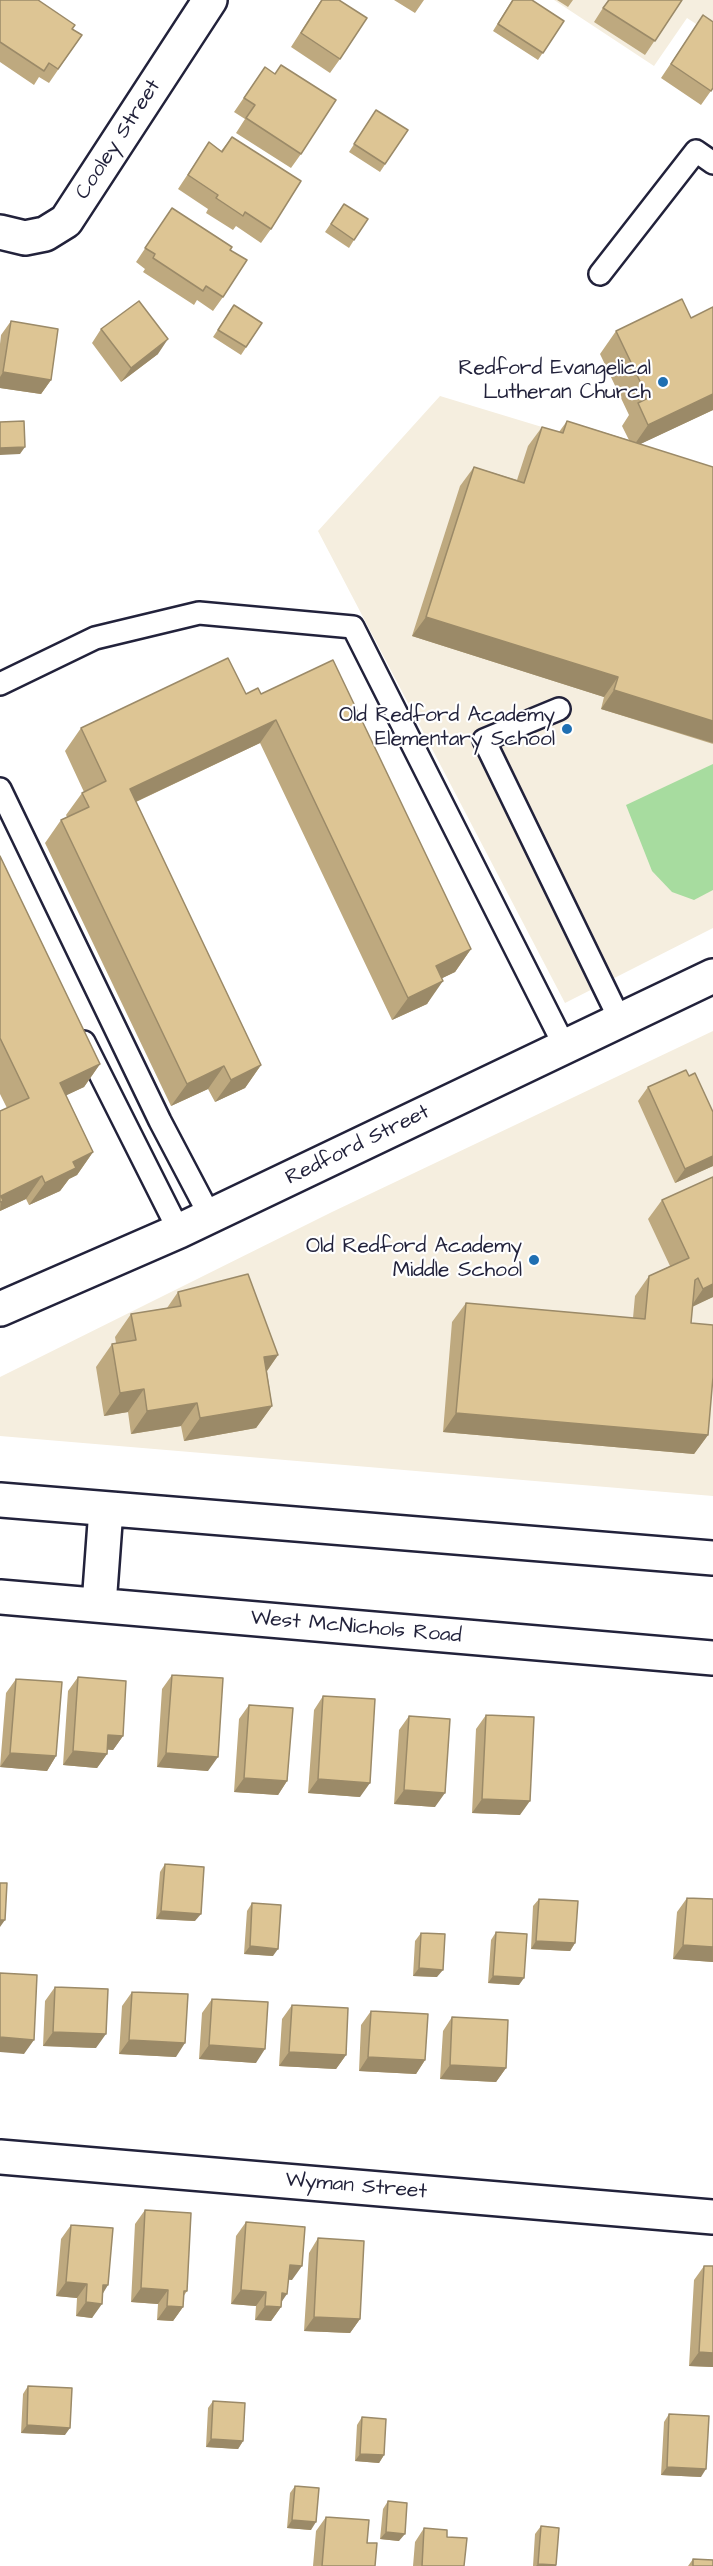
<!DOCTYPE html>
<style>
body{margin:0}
canvas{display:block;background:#fff}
</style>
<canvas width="713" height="2566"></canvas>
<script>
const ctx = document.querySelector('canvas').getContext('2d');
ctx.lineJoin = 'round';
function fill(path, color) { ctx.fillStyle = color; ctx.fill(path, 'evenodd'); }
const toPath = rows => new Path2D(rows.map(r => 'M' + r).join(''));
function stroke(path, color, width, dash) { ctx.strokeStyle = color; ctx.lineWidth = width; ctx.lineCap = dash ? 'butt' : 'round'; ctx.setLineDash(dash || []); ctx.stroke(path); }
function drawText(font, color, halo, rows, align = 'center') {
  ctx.font = font + ' "Architects Daughter",sans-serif'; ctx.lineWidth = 4.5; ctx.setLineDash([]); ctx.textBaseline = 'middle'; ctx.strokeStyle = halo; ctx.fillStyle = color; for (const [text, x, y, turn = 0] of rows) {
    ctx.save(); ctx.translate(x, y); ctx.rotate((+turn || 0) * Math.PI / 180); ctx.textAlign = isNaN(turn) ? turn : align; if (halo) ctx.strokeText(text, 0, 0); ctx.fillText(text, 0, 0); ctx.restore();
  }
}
fill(toPath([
 [554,0,713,0,713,35,687,18,654,66],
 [440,396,713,479,713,928,565,1003,318,531],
 [713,1031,713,1496,0,1436,0,1377,332,1212]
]), '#f5eedf');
fill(toPath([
 [713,764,713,890,694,900,672,892,652,871,626,805]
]), '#a7dc9f');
const lane = toPath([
 [600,274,696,151,713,163],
 [0,684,95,638,199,613,353,627,565,1047],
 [559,709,484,740,620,1020],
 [0,789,160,1121,210,1216],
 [84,1042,179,1231]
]);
const street = toPath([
 [0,232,25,238,45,234,66,221,210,0],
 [0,1309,179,1231,713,976],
 [0,2157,713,2217]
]);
const secondary = toPath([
 [0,1500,713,1558],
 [0,1597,713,1658],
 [99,1605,106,1509]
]);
stroke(lane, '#22223b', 26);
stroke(street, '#22223b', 38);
stroke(secondary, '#22223b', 38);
stroke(lane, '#fff', 21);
stroke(street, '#fff', 33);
stroke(secondary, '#fff', 33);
fill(toPath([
 [0,0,72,29,82,35,49,83,39,77,34,85,0,62],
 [321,0,340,59,330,73,291,47],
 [394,0,424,0,415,13],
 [512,0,564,21,538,60,493,31],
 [557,0,573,0,568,7],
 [608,0,682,0,645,55,594,22],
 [703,15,713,88,701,105,661,78],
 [265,67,301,154,291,168,236,133,245,119,234,112],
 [371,118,408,130,380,172,349,152],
 [232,137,271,229,261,243,236,226,233,230,206,213,208,209,178,189,209,142,221,151],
 [344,204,354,240,349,248,325,232],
 [172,208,230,250,223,297,213,311,197,300,194,305,143,272,145,269,136,262],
 [234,305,262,323,241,355,213,337],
 [713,307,713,410,640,444,713,744,601,709,604,697,412,636,460,486,474,467,517,480,528,446,542,427,559,432,567,421,629,440,622,426,629,415,600,354,616,331,691,318],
 [11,321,51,380,41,394,0,388,0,344,1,335],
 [101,329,158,354,121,382,92,343],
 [246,694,261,694,471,949,455,972,442,978,427,1004,392,1020,260,743,136,802,261,1065,245,1088,215,1102,208,1089,171,1106,45,843,61,820,67,817,66,815,82,793,84,792,65,751,81,728],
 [0,856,100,1064,84,1087,66,1095,93,1152,77,1175,69,1179,60,1191,29,1205,26,1199,0,1211,0,1111,7,1108,0,1094],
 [689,1076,713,1112,713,1166,675,1183,638,1101,648,1087],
 [713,1177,713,1297,692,1306,691,1323,708,1435,694,1454,443,1432,452,1322,466,1303,633,1318,635,1296,649,1276,670,1266,648,1219,662,1200],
 [178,1292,278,1355,267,1371,272,1406,256,1428,184,1441,181,1426,131,1434,128,1412,104,1416,96,1367,112,1344,116,1343,115,1337,131,1314,167,1308],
 [172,1675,208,1771,157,1767,162,1689],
 [78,1677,123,1736,113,1750,107,1749,107,1754,97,1768,63,1765,68,1691],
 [16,1679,56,1756,47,1771,0,1767,6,1693],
 [323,1696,360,1797,308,1793,314,1710],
 [249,1705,287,1781,278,1795,234,1792,239,1719],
 [486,1715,520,1815,472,1813,476,1729],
 [409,1716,435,1807,394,1804,399,1730],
 [165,1864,195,1921,156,1919,160,1872],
 [687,1898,713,1899,713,1962,673,1959,677,1912],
 [539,1899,575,1943,570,1951,531,1949,533,1906],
 [252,1903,273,1956,244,1954,247,1911],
 [496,1932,519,1985,488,1983,491,1940],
 [421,1933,437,1977,413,1976,415,1941],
 [55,1987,96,2048,43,2046,45,2001],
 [132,1992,176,2057,119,2054,122,2006],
 [212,1999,256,2063,199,2059,202,2013],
 [292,2005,346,2055,336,2069,279,2066,282,2019],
 [371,2011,425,2060,416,2074,359,2071,361,2025],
 [452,2017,506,2068,496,2082,440,2079,443,2031],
 [145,2210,187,2291,183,2297,183,2307,173,2321,157,2320,158,2304,131,2302,135,2224],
 [246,2222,292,2280,288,2279,282,2301,281,2307,271,2321,255,2320,256,2306,231,2304,236,2236],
 [71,2225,103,2294,92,2318,76,2316,77,2298,56,2296,61,2239],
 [318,2238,360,2319,350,2333,304,2331,309,2253],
 [704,2266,713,2367,689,2366,694,2280],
 [28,2386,65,2435,21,2433,23,2394],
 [213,2401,243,2441,238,2449,206,2447,208,2408],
 [669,2414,701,2477,661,2475,664,2422],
 [362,2417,384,2455,379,2463,355,2461,357,2425],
 [295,2486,311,2530,287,2528,290,2493],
 [388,2501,399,2541,380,2539,383,2509],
 [326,2517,375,2566,313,2566,316,2531],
 [541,2526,556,2565,556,2566,533,2566,535,2534],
 [424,2528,447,2537,464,2566,413,2566,415,2542],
 [693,2559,713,2566,688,2566]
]), '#bea97f');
fill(toPath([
 [168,339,158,354,121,382,131,368],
 [3,372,51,380,41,394,0,388,0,377],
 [713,394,713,410,632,448,648,425],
 [25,447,20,454,0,455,0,448],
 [426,617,618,677,604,697,412,636],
 [614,690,713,721,713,743,601,709],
 [276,720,260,743,114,812,130,789],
 [471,949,455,972,420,989,436,966],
 [443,981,427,1004,392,1020,408,998],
 [100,1064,84,1087,44,1106,60,1083],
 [261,1065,245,1088,215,1102,231,1080],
 [224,1066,208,1089,171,1106,187,1084],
 [93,1152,77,1175,69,1179,60,1191,29,1205,45,1183,73,1162],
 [713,1156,713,1166,675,1183,685,1169],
 [42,1176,26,1199,0,1211,1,1196],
 [713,1284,713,1297,690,1308,703,1289],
 [278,1355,262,1378,264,1357],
 [144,1389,128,1412,104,1416,120,1393],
 [197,1403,181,1426,131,1434,147,1411],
 [272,1406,256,1428,184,1441,200,1418],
 [456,1413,708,1435,694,1454,443,1432],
 [108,1735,123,1736,113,1750,98,1749],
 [73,1751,107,1754,97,1768,63,1765],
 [10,1753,56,1756,47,1771,0,1767],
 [166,1753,218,1757,208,1771,157,1767],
 [244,1778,287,1781,278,1795,234,1792],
 [318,1779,370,1783,360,1797,308,1793],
 [404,1790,445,1793,435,1807,394,1804],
 [482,1799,530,1801,520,1815,472,1813],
 [161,1911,201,1914,195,1921,156,1919],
 [0,1920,5,1920,0,1927],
 [536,1941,575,1943,570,1951,531,1949],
 [683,1945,713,1947,713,1962,673,1959],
 [250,1946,278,1949,273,1956,244,1954],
 [419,1968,443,1970,437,1977,413,1976],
 [493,1976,524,1978,519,1985,488,1983],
 [53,2032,106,2034,96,2048,43,2046],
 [0,2037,34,2040,24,2054,0,2052],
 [129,2040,185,2043,176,2057,119,2054],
 [209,2045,265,2049,256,2063,199,2059],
 [289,2052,346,2055,336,2069,279,2066],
 [368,2057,425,2060,416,2074,359,2071],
 [450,2065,506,2068,496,2082,440,2079],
 [290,2265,302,2266,292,2280,280,2279],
 [66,2282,87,2284,77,2298,56,2296],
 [103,2285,108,2285,99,2300],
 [141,2288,168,2290,158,2304,131,2302],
 [241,2290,266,2292,256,2306,231,2304],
 [282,2293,287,2294,278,2307,281,2307,271,2321,255,2320,265,2306],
 [86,2302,102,2304,92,2318,76,2316],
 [167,2306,183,2307,173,2321,157,2320],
 [314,2317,360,2319,350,2333,304,2331],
 [699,2352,713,2353,713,2367,689,2366],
 [27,2425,70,2428,65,2435,21,2433],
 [211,2439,243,2441,238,2449,206,2447],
 [360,2454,384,2455,379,2463,355,2461],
 [667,2467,706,2469,701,2477,661,2475],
 [292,2520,316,2522,311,2530,287,2528],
 [386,2532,405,2534,399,2541,380,2539],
 [538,2564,556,2565,556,2566,536,2566]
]), '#9b8a68');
const building = toPath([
 [0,0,38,0,75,25,72,29,82,35,58,69,49,63,44,71,0,42,0,0],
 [322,0,339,0,367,18,340,59,301,33,322,0],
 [513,0,532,0,564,21,543,53,498,24,513,0],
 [609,0,682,0,655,41,603,8,609,0],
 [703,15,713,22,713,88,711,91,671,64,703,15],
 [281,65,336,100,301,154,246,118,255,105,244,98,265,67,275,74,281,65],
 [376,110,408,130,385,164,354,144,376,110],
 [232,137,301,181,271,229,245,212,243,216,216,198,218,195,188,175,209,142,222,152,232,137],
 [344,204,368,219,354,240,331,224,344,204],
 [172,208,232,247,230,250,247,260,223,297,206,286,203,291,153,258,155,254,145,248,172,208],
 [682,299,691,318,713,307,713,394,648,425,638,403,648,398,616,331,682,299],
 [139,301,168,339,131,368,101,329,139,301],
 [234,305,262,323,246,347,218,330,234,305],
 [11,321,58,329,51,380,3,372,11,321],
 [24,421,25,447,0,448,0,422,24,421],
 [567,421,713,467,713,721,614,690,618,677,426,617,474,467,524,483,542,427,563,433,567,421],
 [228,658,246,694,258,688,261,694,333,660,471,949,436,966,443,981,408,998,276,720,130,789,261,1065,231,1080,224,1066,187,1084,61,820,89,807,82,793,106,781,81,728,228,658],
 [0,856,100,1064,60,1083,93,1152,73,1162,76,1168,45,1183,42,1176,1,1196,3,1201,0,1202,0,1111,29,1098,0,1038,0,856],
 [686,1070,689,1076,695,1073,713,1112,713,1156,685,1169,648,1087,686,1070],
 [713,1177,713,1284,703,1289,698,1278,695,1280,691,1323,713,1325,713,1377,708,1435,456,1413,466,1303,645,1319,649,1276,689,1258,662,1200,713,1177],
 [248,1274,278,1355,264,1357,272,1406,200,1418,197,1403,147,1411,144,1389,120,1393,112,1344,136,1340,131,1314,181,1306,178,1292,248,1274],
 [172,1675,223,1678,218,1757,166,1753,172,1675],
 [78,1677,126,1681,123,1736,108,1735,107,1754,73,1751,78,1677],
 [16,1679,62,1682,56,1756,10,1753,16,1679],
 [323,1696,375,1699,370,1783,318,1779,323,1696],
 [249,1705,293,1708,287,1781,244,1778,249,1705],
 [486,1715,534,1717,530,1801,482,1799,486,1715],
 [409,1716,450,1719,445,1793,404,1790,409,1716],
 [165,1864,204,1867,201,1914,161,1911,165,1864],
 [0,1883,7,1883,5,1920,0,1920,0,1883],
 [687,1898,713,1899,713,1947,683,1945,687,1898],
 [539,1899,578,1901,575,1943,536,1941,539,1899],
 [252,1903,281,1905,278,1949,250,1946,252,1903],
 [496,1932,527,1934,524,1978,493,1976,496,1932],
 [421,1933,445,1934,443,1970,419,1968,421,1933],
 [0,1973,37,1975,34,2040,0,2037,0,1973],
 [55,1987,108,1989,106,2034,53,2032,55,1987],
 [132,1992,188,1994,185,2043,129,2040,132,1992],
 [212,1999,268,2002,265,2049,209,2045,212,1999],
 [292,2005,348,2008,346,2055,289,2052,292,2005],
 [371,2011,428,2014,425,2060,368,2057,371,2011],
 [452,2017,508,2020,506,2068,450,2065,452,2017],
 [145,2210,191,2213,187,2291,184,2291,183,2307,167,2306,168,2290,141,2288,145,2210],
 [246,2222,305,2227,302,2266,290,2265,287,2294,282,2293,281,2307,265,2306,266,2292,241,2290,246,2222],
 [71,2225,113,2228,108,2285,103,2285,102,2304,86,2302,87,2284,66,2282,71,2225],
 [318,2238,364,2241,360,2319,314,2317,318,2238],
 [704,2266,713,2266,713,2353,699,2352,704,2266],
 [28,2386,72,2388,70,2428,27,2425,28,2386],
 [213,2401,245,2403,243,2441,211,2439,213,2401],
 [669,2414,709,2416,706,2469,667,2467,669,2414],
 [362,2417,386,2419,384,2455,360,2454,362,2417],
 [295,2486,319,2488,316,2522,292,2520,295,2486],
 [388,2501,407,2503,405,2534,386,2532,388,2501],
 [326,2517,369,2520,367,2543,377,2543,375,2566,322,2566,326,2517],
 [541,2526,559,2528,556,2565,538,2564,541,2526],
 [424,2528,447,2530,447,2537,467,2538,464,2566,422,2566,424,2528],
 [693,2559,713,2560,713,2566,693,2566,693,2559]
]);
fill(building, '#ddc594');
stroke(building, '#9b8a68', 1.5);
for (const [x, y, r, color] of [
 [663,382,6,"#1f6fb2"],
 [567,729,6,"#1f6fb2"],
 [534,1260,6,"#1f6fb2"]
]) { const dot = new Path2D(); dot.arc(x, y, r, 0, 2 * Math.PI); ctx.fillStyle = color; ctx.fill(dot); stroke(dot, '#fff', 2); }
drawText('21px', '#22223b', '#fff', [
 ["Cooley Street",119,140,-57],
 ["Redford Street",358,1146,-26],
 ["West McNichols Road",356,1628,5],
 ["Wyman Street",356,2187,5]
]);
drawText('21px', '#22223b', '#fff', [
 ["Redford Evangelical",651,370],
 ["Lutheran Church",651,394],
 ["Old Redford Academy",555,717],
 ["Elementary School",555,741],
 ["Old Redford Academy",522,1248],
 ["Middle School",522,1272]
], 'right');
</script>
